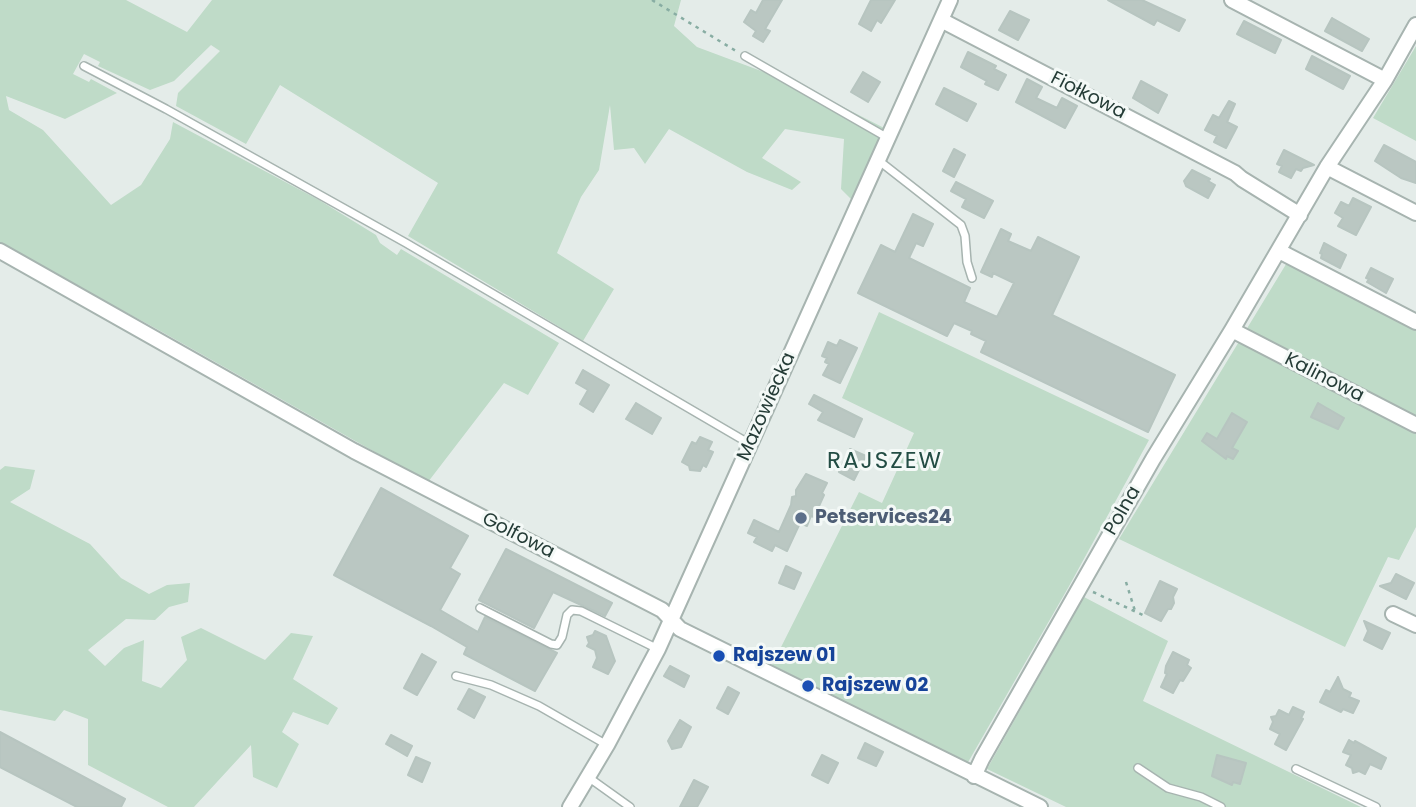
<!DOCTYPE html>
<meta charset="utf-8">
<style>
body{margin:0}
canvas{display:block;background:#e4ece9}
</style>
<canvas width="1416" height="807"></canvas>
<script>
const ctx = document.querySelector('canvas').getContext('2d');
ctx.lineJoin = 'round';
function fill(path, color) { ctx.fillStyle = color; ctx.fill(path, 'evenodd'); }
const toPath = rows => new Path2D(rows.map(r => 'M' + r).join(''));
function stroke(path, color, width, dash) { ctx.strokeStyle = color; ctx.lineWidth = width; ctx.lineCap = dash ? 'butt' : 'round'; ctx.setLineDash(dash || []); ctx.stroke(path); }
function drawText(font, color, halo, rows, align = 'center') {
  ctx.font = font + ' Poppins,sans-serif'; ctx.lineWidth = 6; ctx.setLineDash([]); ctx.textBaseline = 'middle'; ctx.strokeStyle = halo; ctx.fillStyle = color; for (const [text, x, y, turn = 0] of rows) {
    ctx.save(); ctx.translate(x, y); ctx.rotate((+turn || 0) * Math.PI / 180); ctx.textAlign = isNaN(turn) ? turn : align; if (halo) ctx.strokeText(text, 0, 0); ctx.fillText(text, 0, 0); ctx.restore();
  }
}
fill(toPath([
 [0,0,126,0,187,32,212,0,681,0,674,26,697,47,804,87,888,130,855,203,841,189,844,139,785,129,762,158,801,182,792,190,747,172,669,129,645,164,634,148,614,150,610,105,599,170,581,197,557,253,614,289,583,341,408,236,438,183,280,85,246,144,176,106,178,93,220,51,211,45,174,81,150,90,98,66,100,62,84,54,73,74,89,82,91,79,117,93,65,119,6,96,9,110,43,130,111,205,141,185,170,139,173,122,319,200,376,235,380,243,397,255,401,249,559,343,528,395,504,383,428,482,155,328,0,244],
 [1416,46,1416,141,1373,118],
 [1291,256,1416,321,1416,527,1399,560,1388,557,1345,647,1119,539],
 [879,312,1149,440,1068,588,967,764,772,665,859,492,882,503,914,433,842,398],
 [5,466,35,470,30,489,10,502,90,544,121,578,149,594,167,585,190,583,188,602,169,607,155,620,126,619,88,650,105,666,124,648,144,640,142,681,161,688,187,660,181,637,201,628,265,660,291,633,313,636,293,679,338,708,328,725,293,712,282,732,299,744,277,788,253,777,251,745,194,807,168,807,88,765,88,719,64,710,55,721,0,710,0,470],
 [1084,597,1168,641,1143,701,1361,807,1066,807,987,769]
]), '#bfdbc8');
const building = toPath([
 [763,0,782,0,765,29,770,31,763,42,753,36,756,31,744,22,751,10,756,13,763,0],
 [871,0,895,0,881,23,877,20,871,31,859,24,871,0],
 [1108,0,1142,0,1185,20,1179,31,1157,20,1154,25,1108,0],
 [1010,11,1029,20,1018,40,999,30,1010,11],
 [1332,18,1369,39,1362,51,1325,31,1332,18],
 [1244,21,1281,40,1275,53,1237,34,1244,21],
 [968,52,996,66,994,69,1006,75,998,90,985,84,987,81,961,67,968,52],
 [1312,56,1350,76,1343,89,1306,69,1312,56],
 [863,72,880,82,868,102,851,92,863,72],
 [1027,79,1042,87,1036,98,1057,108,1062,98,1077,106,1065,128,1016,102,1027,79],
 [1141,81,1167,95,1158,113,1133,98,1141,81],
 [944,88,976,104,967,121,936,104,944,88],
 [1229,101,1235,104,1227,122,1237,127,1226,148,1214,142,1217,136,1205,130,1213,115,1219,118,1229,101],
 [1384,145,1416,162,1416,183,1401,178,1375,161,1384,145],
 [954,149,965,155,954,177,943,171,954,149],
 [1284,150,1314,165,1303,168,1301,171,1296,169,1291,178,1279,172,1282,166,1277,164,1284,150],
 [1192,170,1210,179,1208,181,1215,185,1208,198,1186,186,1184,181,1192,170],
 [956,182,993,201,984,218,962,207,966,199,951,191,956,182],
 [1353,198,1371,207,1356,235,1338,226,1343,218,1335,213,1341,202,1349,206,1353,198],
 [913,214,933,224,923,246,916,243,909,258,970,288,964,302,997,317,1014,283,993,273,992,277,981,272,1001,229,1011,234,1008,241,1031,251,1038,237,1079,257,1052,315,1175,375,1148,432,981,352,986,341,971,334,972,331,954,323,947,336,858,293,881,245,895,252,913,214],
 [1324,243,1346,255,1340,268,1321,258,1322,254,1320,253,1324,243],
 [1371,268,1393,279,1386,293,1367,282,1369,279,1366,278,1371,268],
 [840,340,857,348,840,383,823,375,829,364,825,362,827,358,822,356,828,342,837,346,840,340],
 [583,370,609,385,593,412,580,404,588,390,576,383,583,370],
 [814,395,862,419,854,437,818,420,823,412,809,404,814,395],
 [636,403,661,418,652,434,626,419,636,403],
 [1318,403,1344,418,1338,429,1311,417,1318,403],
 [1232,413,1247,422,1232,448,1238,451,1233,459,1227,456,1226,459,1202,441,1207,433,1217,439,1232,413],
 [700,437,712,442,708,450,713,452,706,467,703,465,700,471,690,470,689,466,682,462,692,442,696,444,700,437],
 [850,449,866,456,854,480,839,472,850,449],
 [806,474,827,483,822,493,824,495,814,517,811,516,807,526,800,523,787,551,775,545,772,551,754,542,757,537,748,533,754,520,779,532,791,505,792,497,796,496,796,490,806,474],
 [381,488,468,536,450,568,460,574,440,610,478,632,485,617,557,653,535,691,464,654,467,647,431,626,334,575,381,488],
 [506,549,612,603,605,616,553,592,534,628,479,600,506,549],
 [786,566,801,573,794,589,779,583,786,566],
 [1396,574,1414,583,1406,599,1380,586,1391,583,1396,574],
 [1160,581,1177,589,1173,597,1174,603,1171,609,1168,609,1161,621,1145,613,1160,581],
 [1364,621,1390,633,1382,649,1364,640,1368,631,1364,621],
 [595,631,606,636,615,661,608,674,593,667,597,658,595,650,587,646,589,643,587,637,593,635,595,631],
 [1173,652,1189,660,1187,665,1191,668,1183,681,1180,680,1173,693,1161,687,1167,674,1165,673,1166,666,1173,652],
 [422,654,436,662,417,695,404,688,422,654],
 [670,666,689,676,684,687,664,676,670,666],
 [1338,677,1343,689,1351,693,1349,697,1359,701,1353,713,1343,709,1341,712,1320,702,1326,690,1330,692,1338,677],
 [728,687,739,693,728,714,717,708,728,687],
 [469,689,485,697,474,718,458,709,469,689],
 [1293,707,1304,712,1301,718,1303,719,1286,750,1275,744,1280,734,1270,729,1273,722,1271,717,1276,716,1279,710,1289,715,1293,707],
 [680,720,691,727,681,747,672,749,668,741,680,720],
 [0,732,125,799,121,807,77,807,0,767,0,732],
 [391,735,412,746,407,756,386,744,391,735],
 [1349,740,1354,743,1355,741,1386,758,1381,769,1370,764,1365,774,1359,771,1353,773,1352,768,1346,765,1351,755,1343,752,1349,740],
 [865,743,883,752,876,766,858,758,865,743],
 [822,755,838,763,828,783,812,775,822,755],
 [1217,755,1246,763,1240,784,1233,782,1232,785,1212,776,1217,755],
 [416,757,430,763,422,782,408,775,416,757],
 [694,780,708,787,697,807,680,807,694,780]
]);
fill(building, '#bac7c2');
stroke(building, '#b7c5c0', 2);
const lane = toPath([
 [745,56,888,138],
 [84,66,166,109,406,243,750,444],
 [878,160,961,225,965,236,967,262,972,278],
 [480,608,551,644,557,645,562,637,567,615,572,610,581,611,658,649],
 [456,676,491,685,539,706,607,745],
 [1138,768,1168,788,1201,797,1221,807],
 [1296,769,1376,807],
 [588,777,630,807]
]);
const street = toPath([
 [1232,0,1385,80],
 [941,20,1235,173,1242,179,1300,215],
 [1327,167,1416,213],
 [0,251,354,451,662,610,680,629,1040,807],
 [1279,251,1416,322],
 [1232,330,1416,425],
 [1393,614,1416,625],
 [974,776,982,759,1153,459,1232,330,1327,167,1385,80,1416,25],
 [570,807,607,745,658,649,950,0]
]);
stroke(lane, '#a7b4b0', 10);
stroke(street, '#a7b4b0', 18);
stroke(toPath([
 [652,0,736,51],
 [1126,582,1135,611],
 [1093,592,1145,616]
]), '#88ada3', 2.5, [3.5, 5]);
stroke(lane, '#fff', 7);
stroke(street, '#fff', 14);
for (const [x, y, r, color] of [
 [801,518,7,"#5c6f8a"],
 [719,656,7,"#1a4fb4"],
 [808,686,7,"#1a4fb4"]
]) { const dot = new Path2D(); dot.arc(x, y, r, 0, 2 * Math.PI); ctx.fillStyle = color; ctx.fill(dot); stroke(dot, '#f4f9f7', 2.5); }
drawText('19px', '#253c37', '#f4f9f7', [
 ["Fiołkowa",1088,96,27],
 ["Kalinowa",1324,378,27],
 ["Mazowiecka",767,407,-66],
 ["Polna",1123,511,-60],
 ["Golfowa",518,536,27]
]);
drawText('bold 19px', '#4e5e75', '#f4f9f7', [
 ["Petservices24",815,518]
], 'left');
drawText('bold 19px', '#164399', '#f4f9f7', [
 ["Rajszew 01",733,656],
 ["Rajszew 02",822,686]
], 'left');
ctx.letterSpacing = '2px';
drawText('23px', '#234d44', '#f4f9f7', [
 ["RAJSZEW",885,462]
]);
ctx.letterSpacing = '0px';
</script>
